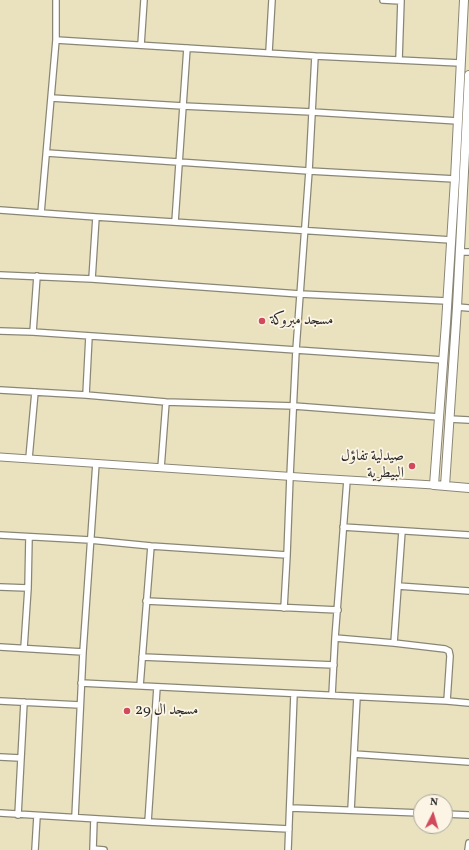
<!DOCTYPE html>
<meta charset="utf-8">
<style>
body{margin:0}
#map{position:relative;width:469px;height:850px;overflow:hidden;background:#eae2bf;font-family:Vollkorn,serif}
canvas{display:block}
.north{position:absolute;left:413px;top:794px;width:40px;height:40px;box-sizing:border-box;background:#fcf5e5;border:1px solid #a8a49b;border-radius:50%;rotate:5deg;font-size:11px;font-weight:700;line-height:16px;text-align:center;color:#2b2b2b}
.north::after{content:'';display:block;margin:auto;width:14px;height:18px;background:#d1495b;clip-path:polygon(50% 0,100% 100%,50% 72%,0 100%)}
</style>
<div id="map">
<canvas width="469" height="850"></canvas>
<div class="north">N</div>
</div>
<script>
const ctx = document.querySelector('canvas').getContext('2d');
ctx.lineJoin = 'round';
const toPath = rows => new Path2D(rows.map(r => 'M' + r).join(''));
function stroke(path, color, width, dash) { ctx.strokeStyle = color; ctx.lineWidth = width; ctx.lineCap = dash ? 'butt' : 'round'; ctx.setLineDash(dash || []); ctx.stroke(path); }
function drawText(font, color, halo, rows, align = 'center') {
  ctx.font = font + ' Vollkorn,Amiri,serif'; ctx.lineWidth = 3.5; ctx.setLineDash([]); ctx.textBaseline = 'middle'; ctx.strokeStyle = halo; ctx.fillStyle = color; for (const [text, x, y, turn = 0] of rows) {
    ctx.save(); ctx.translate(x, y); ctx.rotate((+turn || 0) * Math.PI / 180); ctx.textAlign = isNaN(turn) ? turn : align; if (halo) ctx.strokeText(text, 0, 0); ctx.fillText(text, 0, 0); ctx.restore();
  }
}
const minor = toPath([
 [383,0,401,1],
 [56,40,315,56],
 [141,45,144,0],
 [269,52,272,0],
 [399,60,401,0],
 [51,98,183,106,312,112,458,121],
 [47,153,309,171,455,179],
 [0,210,96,217,451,240],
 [41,213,56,40,56,0],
 [175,222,187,48],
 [459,252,469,252],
 [0,275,92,279,300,294,447,301],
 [92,279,96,217],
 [457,307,469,308],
 [0,331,33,332,296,350,443,360],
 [33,332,37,276],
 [0,390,86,395,166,402,294,406,439,417],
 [86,395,89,336],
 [449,419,469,420],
 [29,458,35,392],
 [161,468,166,402],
 [343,527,469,535],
 [0,535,90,540,151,546,287,555],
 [398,586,469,591],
 [0,587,28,588],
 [146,601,338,610],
 [284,608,287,555,290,476,296,350,309,171,315,56,460,63],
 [335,638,394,643,445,649,449,651,450,656,447,701],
 [394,643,402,531],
 [0,647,83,652],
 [24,648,28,588,29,537],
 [142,657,334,665],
 [81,683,447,701,469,703],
 [140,686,151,546],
 [332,695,335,638,347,480],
 [0,701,80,705],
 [354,754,469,762],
 [0,757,20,758],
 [291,808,421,813],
 [351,810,357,697],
 [0,813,148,822,289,829],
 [445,814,469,815],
 [18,815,24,702],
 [75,817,83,652,96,463],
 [148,822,157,687],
 [93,849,104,850],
 [35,850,37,816],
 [93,850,94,819],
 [288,850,294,694],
 [468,850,469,843]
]);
const tertiary = toPath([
 [0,457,314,478,434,485]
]);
const secondary = toPath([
 [464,0,455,179,446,323,434,485,469,488],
 [445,486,457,307,469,75]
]);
stroke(minor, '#8a8675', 8);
stroke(tertiary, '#8a8675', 9);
stroke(secondary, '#8a8675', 10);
stroke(minor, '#fff', 5.5);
stroke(tertiary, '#fff', 7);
stroke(secondary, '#fff', 8);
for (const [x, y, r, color] of [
 [262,321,4,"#d1495b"],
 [412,466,4,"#d1495b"],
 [127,711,4,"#d1495b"]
]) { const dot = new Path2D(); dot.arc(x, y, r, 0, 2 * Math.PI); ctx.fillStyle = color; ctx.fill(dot); stroke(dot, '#fcf5e5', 1.5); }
drawText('15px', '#2b2b2b', '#fcf5e5', [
 ["مسجد مبروكة",270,321],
 ["صيدلية تفاؤل",404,457,"right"],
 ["البيطرية",404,474,"right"],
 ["مسجد ال 29",135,711]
], 'left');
</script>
